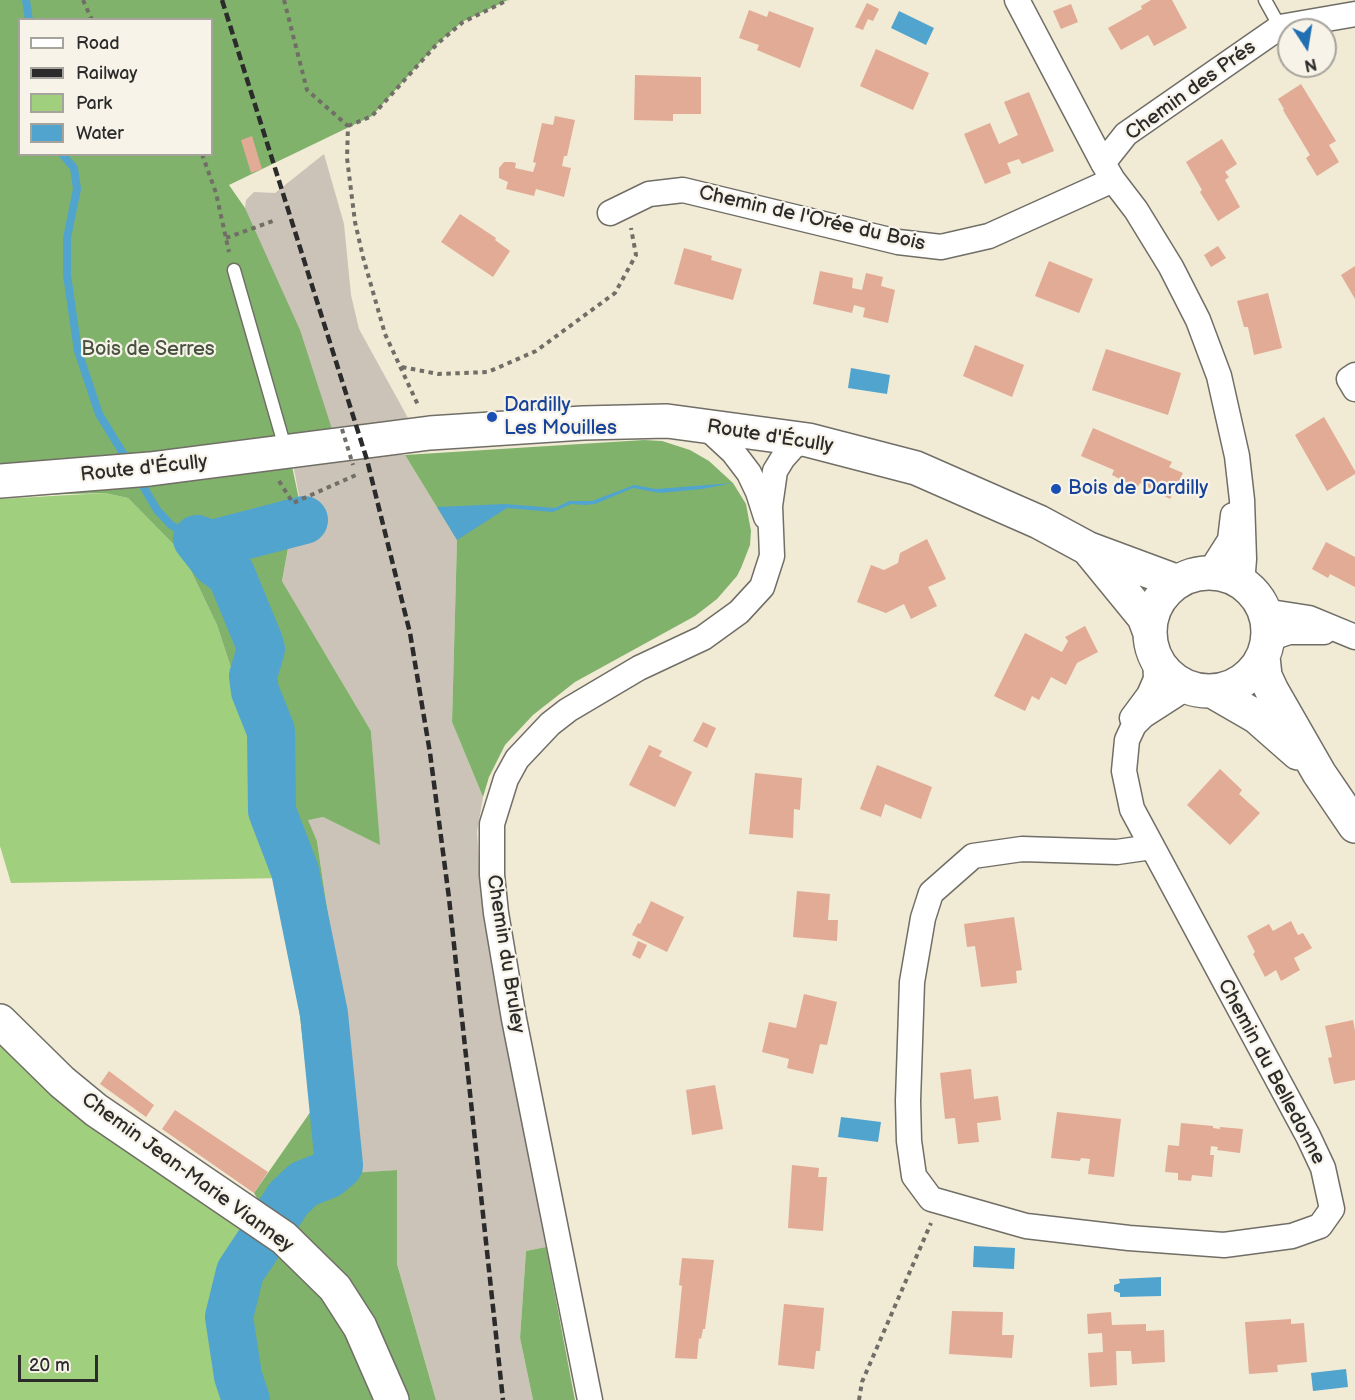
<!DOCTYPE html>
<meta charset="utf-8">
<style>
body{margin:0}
#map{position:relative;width:1355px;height:1400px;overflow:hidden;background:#f1ead5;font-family:"Balsamiq Sans",sans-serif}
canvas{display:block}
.legend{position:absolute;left:18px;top:18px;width:195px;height:138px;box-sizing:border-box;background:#f7f3e8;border:2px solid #a5a39c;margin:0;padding:8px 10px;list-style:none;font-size:18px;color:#2b2b2b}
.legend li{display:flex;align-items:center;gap:12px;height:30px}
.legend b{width:30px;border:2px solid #a5a39c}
.north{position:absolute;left:1277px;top:18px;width:60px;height:60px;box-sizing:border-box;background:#f7f3e8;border:2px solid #a5a39c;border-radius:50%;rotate:168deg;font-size:16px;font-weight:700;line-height:24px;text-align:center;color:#2b2b2b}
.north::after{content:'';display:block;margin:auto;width:21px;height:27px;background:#1f6fb2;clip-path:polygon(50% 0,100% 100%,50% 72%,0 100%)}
.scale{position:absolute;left:18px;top:1355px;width:80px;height:27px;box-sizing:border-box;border:3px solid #2b2b2b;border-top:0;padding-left:8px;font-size:18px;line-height:21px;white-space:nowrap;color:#2b2b2b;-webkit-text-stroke:4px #f7f3e8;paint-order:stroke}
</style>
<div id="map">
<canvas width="1355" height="1400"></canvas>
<ul class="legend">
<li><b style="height:8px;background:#fff"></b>Road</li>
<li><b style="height:8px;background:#2b2b2b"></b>Railway</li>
<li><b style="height:16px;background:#a0cf7d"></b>Park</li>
<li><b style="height:16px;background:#51a4cd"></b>Water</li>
</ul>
<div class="north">N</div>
<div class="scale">20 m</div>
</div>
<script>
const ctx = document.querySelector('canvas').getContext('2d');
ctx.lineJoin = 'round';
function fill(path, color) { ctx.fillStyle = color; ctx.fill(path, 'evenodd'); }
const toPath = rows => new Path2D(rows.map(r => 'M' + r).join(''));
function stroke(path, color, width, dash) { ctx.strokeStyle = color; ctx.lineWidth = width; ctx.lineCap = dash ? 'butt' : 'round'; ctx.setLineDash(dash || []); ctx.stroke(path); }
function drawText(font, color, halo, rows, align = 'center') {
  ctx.font = font + ' "Balsamiq Sans",sans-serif'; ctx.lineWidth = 4.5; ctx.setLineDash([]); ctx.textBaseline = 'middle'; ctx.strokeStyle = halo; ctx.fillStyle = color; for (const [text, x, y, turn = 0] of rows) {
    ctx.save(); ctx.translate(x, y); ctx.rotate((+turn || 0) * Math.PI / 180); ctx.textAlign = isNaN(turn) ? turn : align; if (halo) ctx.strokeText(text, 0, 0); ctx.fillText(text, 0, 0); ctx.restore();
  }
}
fill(toPath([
 [324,154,344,224,351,295,359,329,408,418,370,431,376,454,405,455,457,540,452,722,483,797,477,832,482,903,493,969,546,1247,526,1251,520,1338,533,1400,436,1400,397,1264,397,1170,336,1175,344,1166,342,1154,349,1133,328,915,317,841,307,819,323,817,379,844,371,731,282,581,290,537,306,533,245,208,246,200,254,192,275,193]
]), '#cbc2b8');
fill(toPath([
 [105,493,128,498,183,554,217,625,237,686,256,777,257,817,284,878,11,883,0,846,0,499],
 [0,1021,257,1239,256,1248,240,1272,229,1317,238,1376,246,1400,0,1400]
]), '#a0cf7d');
fill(toPath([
 [0,0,508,0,462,22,437,44,372,116,229,185,245,208,300,330,341,457,292,466,306,533,290,537,282,581,371,731,380,845,323,817,308,820,317,841,328,915,349,1133,342,1154,344,1165,337,1174,397,1170,397,1264,436,1400,246,1400,238,1376,229,1317,234,1295,240,1272,256,1248,257,1239,272,1223,254,1193,311,1111,284,878,257,817,256,777,237,686,217,625,183,554,128,498,105,493,0,496],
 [20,20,212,20,212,154,20,154],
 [644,440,662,441,690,450,709,461,733,483,746,504,751,531,750,545,741,568,737,576,717,599,695,616,575,682,533,715,505,745,489,777,483,797,452,722,457,540,405,455],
 [546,1247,574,1395,575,1400,533,1400,520,1338,526,1251]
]), '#80b26c');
fill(toPath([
 [899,11,934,28,926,45,891,28],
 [851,368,890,375,887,394,848,388],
 [733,483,702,489,660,493,633,488,595,504,585,505,571,504,553,512,507,508,457,540,437,507,505,504,555,508,569,501,592,501,634,485,656,489],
 [841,1117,881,1122,878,1142,838,1137],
 [974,1246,1015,1248,1014,1269,973,1267],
 [1161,1277,1161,1296,1120,1297,1120,1293,1114,1291,1114,1285,1120,1283,1119,1279],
 [220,1294,223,1294,244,1305,246,1312,240,1328,233,1334,221,1340,214,1333,213,1324,214,1310],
 [1346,1369,1348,1387,1313,1391,1311,1373]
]), '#51a4cd');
stroke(toPath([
 [26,0,29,20],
 [62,154,74,168,77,189,67,238,67,275,78,351,99,414,129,463],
 [137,476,157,510,171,525,197,539]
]), '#51a4cd', 8);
stroke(toPath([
 [197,539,215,562,231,574,259,642,261,649,253,676,255,691,271,731,272,811,295,871,324,1014,339,1165,327,1175,304,1184,289,1198,240,1272,229,1317,238,1376,246,1400],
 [197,539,211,544,216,543,304,520]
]), '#51a4cd', 48);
fill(toPath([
 [1151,0,1172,0,1187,28,1154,46,1148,35,1121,50,1108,28,1142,9,1141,6],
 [867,3,879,9,873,21,868,19,863,30,855,27],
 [1071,4,1078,22,1061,29,1053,11],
 [749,10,767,17,769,11,814,28,800,68,757,50,759,45,739,38],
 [876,49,929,73,913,110,860,86],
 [635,75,701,77,701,114,673,114,673,121,634,120],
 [1301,84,1336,141,1329,145,1339,162,1317,176,1306,158,1310,155,1283,110,1284,109,1278,99],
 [1029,92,1054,151,1022,164,1019,159,1007,163,1011,173,985,184,964,134,990,123,999,144,1018,135,1004,102],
 [555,116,575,120,567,156,564,156,562,166,571,168,564,197,536,189,534,196,506,189,508,182,499,178,499,168,504,162,512,162,516,163,515,168,533,172,536,163,533,162,542,123,553,125],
 [252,136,262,169,251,173,241,140],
 [1222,139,1237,164,1225,172,1229,177,1225,180,1240,207,1218,221,1200,192,1202,190,1186,162],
 [460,214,496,238,495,240,510,251,493,277,441,242],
 [1218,246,1226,258,1211,267,1204,255],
 [684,248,712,256,711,260,742,269,733,300,674,284],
 [1049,261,1093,279,1079,313,1035,296],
 [1355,266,1355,299,1341,275],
 [820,271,853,278,852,288,862,290,866,273,883,277,881,286,895,290,888,323,863,317,865,308,854,305,852,313,813,304],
 [1268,293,1282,348,1254,355,1248,327,1244,327,1237,301],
 [975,345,1024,365,1012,397,963,376],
 [1106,349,1181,373,1168,415,1092,390],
 [1324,417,1355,471,1355,474,1327,491,1295,435],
 [1093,428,1172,462,1169,467,1183,473,1170,499,1140,483,1137,488,1112,475,1114,470,1081,456],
 [927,539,946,579,928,587,937,606,911,619,904,604,886,613,857,602,871,565,884,570,898,563,900,553],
 [1326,542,1355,557,1355,587,1330,574,1328,578,1312,569],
 [1085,626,1098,652,1077,663,1066,685,1051,677,1039,700,1032,696,1025,711,994,696,1025,633,1062,652,1068,641,1065,637],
 [703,722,716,728,707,748,693,741],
 [649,745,662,751,659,756,692,772,675,807,629,785],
 [877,765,932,787,921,819,885,804,881,817,860,809],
 [1220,769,1242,790,1239,794,1260,813,1230,845,1187,805],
 [755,773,802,778,800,810,794,809,793,838,749,834],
 [797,891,830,894,828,920,838,920,837,941,793,937],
 [651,901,684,917,667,952,632,935,638,923,640,924],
 [1014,917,1022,970,1016,971,1017,983,981,987,975,946,967,947,964,924],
 [1291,921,1298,935,1303,933,1312,948,1294,958,1300,970,1281,981,1276,970,1265,977,1253,954,1255,952,1247,936,1269,924,1273,931],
 [638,941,647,945,640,959,632,955],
 [804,994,837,1002,827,1045,820,1044,813,1074,787,1068,789,1059,762,1052,769,1022,796,1028],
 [1353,1020,1355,1031,1355,1080,1334,1084,1328,1058,1332,1057,1325,1026],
 [971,1069,974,1099,998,1096,1001,1120,977,1123,979,1142,958,1144,955,1118,945,1119,940,1073],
 [109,1071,154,1105,146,1117,100,1084],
 [715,1085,723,1129,692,1135,686,1090],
 [175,1110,268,1172,254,1193,162,1129],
 [1057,1112,1121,1119,1114,1177,1088,1174,1090,1159,1081,1158,1080,1161,1051,1158],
 [1181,1123,1213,1126,1213,1128,1220,1129,1220,1127,1243,1129,1240,1153,1217,1150,1218,1147,1211,1146,1210,1155,1214,1155,1212,1177,1192,1175,1191,1181,1178,1180,1178,1173,1165,1172,1168,1145,1179,1146],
 [792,1165,819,1168,818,1177,827,1177,823,1231,788,1228],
 [682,1258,714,1260,705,1329,703,1329,701,1339,699,1338,697,1359,675,1358,682,1286,679,1285],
 [784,1304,824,1308,820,1351,816,1351,814,1369,778,1365],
 [952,1311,1003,1312,1002,1335,1014,1335,1012,1358,949,1354],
 [1111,1312,1112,1325,1146,1324,1146,1331,1164,1330,1165,1362,1132,1364,1131,1351,1116,1351,1117,1385,1090,1387,1088,1353,1103,1352,1102,1333,1088,1334,1087,1314],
 [1291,1319,1291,1324,1304,1323,1307,1362,1277,1365,1278,1372,1249,1374,1245,1322]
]), '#e1ab95');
const lane = toPath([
 [1265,0,1280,27],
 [234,270,286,451]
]);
const street = toPath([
 [1017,0,1103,163,1113,180,1136,210,1171,267,1198,320,1219,376,1237,456,1242,500,1244,559,1242,584],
 [1103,163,1126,134,1280,27,1355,14],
 [610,213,649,194,683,190,898,242,941,247,989,236,1113,180],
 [1355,375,1349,379,1355,389],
 [706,427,733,452,749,473,758,492,766,517],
 [1209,573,1230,540,1233,515],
 [1264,611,1309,618,1355,637],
 [1268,639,1289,632,1324,632],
 [1132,718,1149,695,1156,679,1155,655],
 [1152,847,1117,852,1022,849,973,856,931,893,923,918,912,982,908,1101,909,1141,914,1176,931,1199,1026,1226,1129,1238,1224,1245,1292,1236,1320,1226,1332,1209,1323,1168,1308,1136,1132,809,1124,771,1127,740,1134,725,1143,716,1188,687],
 [590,1400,514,1019,496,913,492,875,492,824,506,779,517,759,550,724,568,710,639,668,703,638,739,612,762,587,772,556,770,506,775,471,783,458,800,439]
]);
const secondary = toPath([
 [0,481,150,469,430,433,583,423,667,421,808,440,916,468,1039,522,1089,549,1178,582],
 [1090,551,1144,617,1150,633],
 '1150 632a59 59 0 1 1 118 0a59 59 0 1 1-118 0Z',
 [1263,657,1265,676,1272,691,1319,773,1355,826],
 [1212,691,1257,717,1298,753],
 [0,1021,62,1082,96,1110,284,1238,335,1288,360,1327,392,1400]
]);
stroke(lane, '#706e66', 15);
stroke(street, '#706e66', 27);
stroke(secondary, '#706e66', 36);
stroke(toPath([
 [83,0,92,20],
 [284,0,307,90,348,126,347,158,355,222,363,257,385,334,418,405],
 [348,126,372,116,437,44,463,22,508,0],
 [202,154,216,193,229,252],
 [226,238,273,221],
 [402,367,438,374,488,372,536,351,615,293,636,255,631,228],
 [279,481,293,503,356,475,355,473],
 [859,1400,862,1382,931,1223]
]), '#706e66', 4, [4.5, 4.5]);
stroke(lane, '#fff', 12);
stroke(street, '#fff', 24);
stroke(secondary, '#fff', 33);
stroke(toPath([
 [222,0,367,460,410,633,430,753,449,898,503,1400]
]), '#2b2b2b', 4.5, [9, 4.5]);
stroke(toPath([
 [342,429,353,465]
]), '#706e66', 4, [4.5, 4.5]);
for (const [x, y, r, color] of [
 [492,417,6,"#1a4fb4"],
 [1056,489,6,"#1a4fb4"]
]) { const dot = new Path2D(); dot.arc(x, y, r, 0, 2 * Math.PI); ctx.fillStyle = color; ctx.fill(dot); stroke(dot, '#f7f3e8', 2); }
drawText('20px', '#2b2b2b', '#f7f3e8', [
 ["Chemin des Prés",1191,91,-36],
 ["Chemin de l'Orée du Bois",812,219,13],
 ["Route d'Écully",770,437,9],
 ["Route d'Écully",144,469,-6],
 ["Chemin du Bruley",505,954,81],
 ["Chemin du Belledonne",1271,1072,62],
 ["Chemin Jean-Marie Vianney",187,1173,36]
]);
drawText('20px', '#485440', '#f7f3e8', [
 ["Bois de Serres",148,350]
]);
drawText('20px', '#164399', '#f7f3e8', [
 ["Dardilly",504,406],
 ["Les Mouilles",504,429],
 ["Bois de Dardilly",1068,489]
], 'left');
</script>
